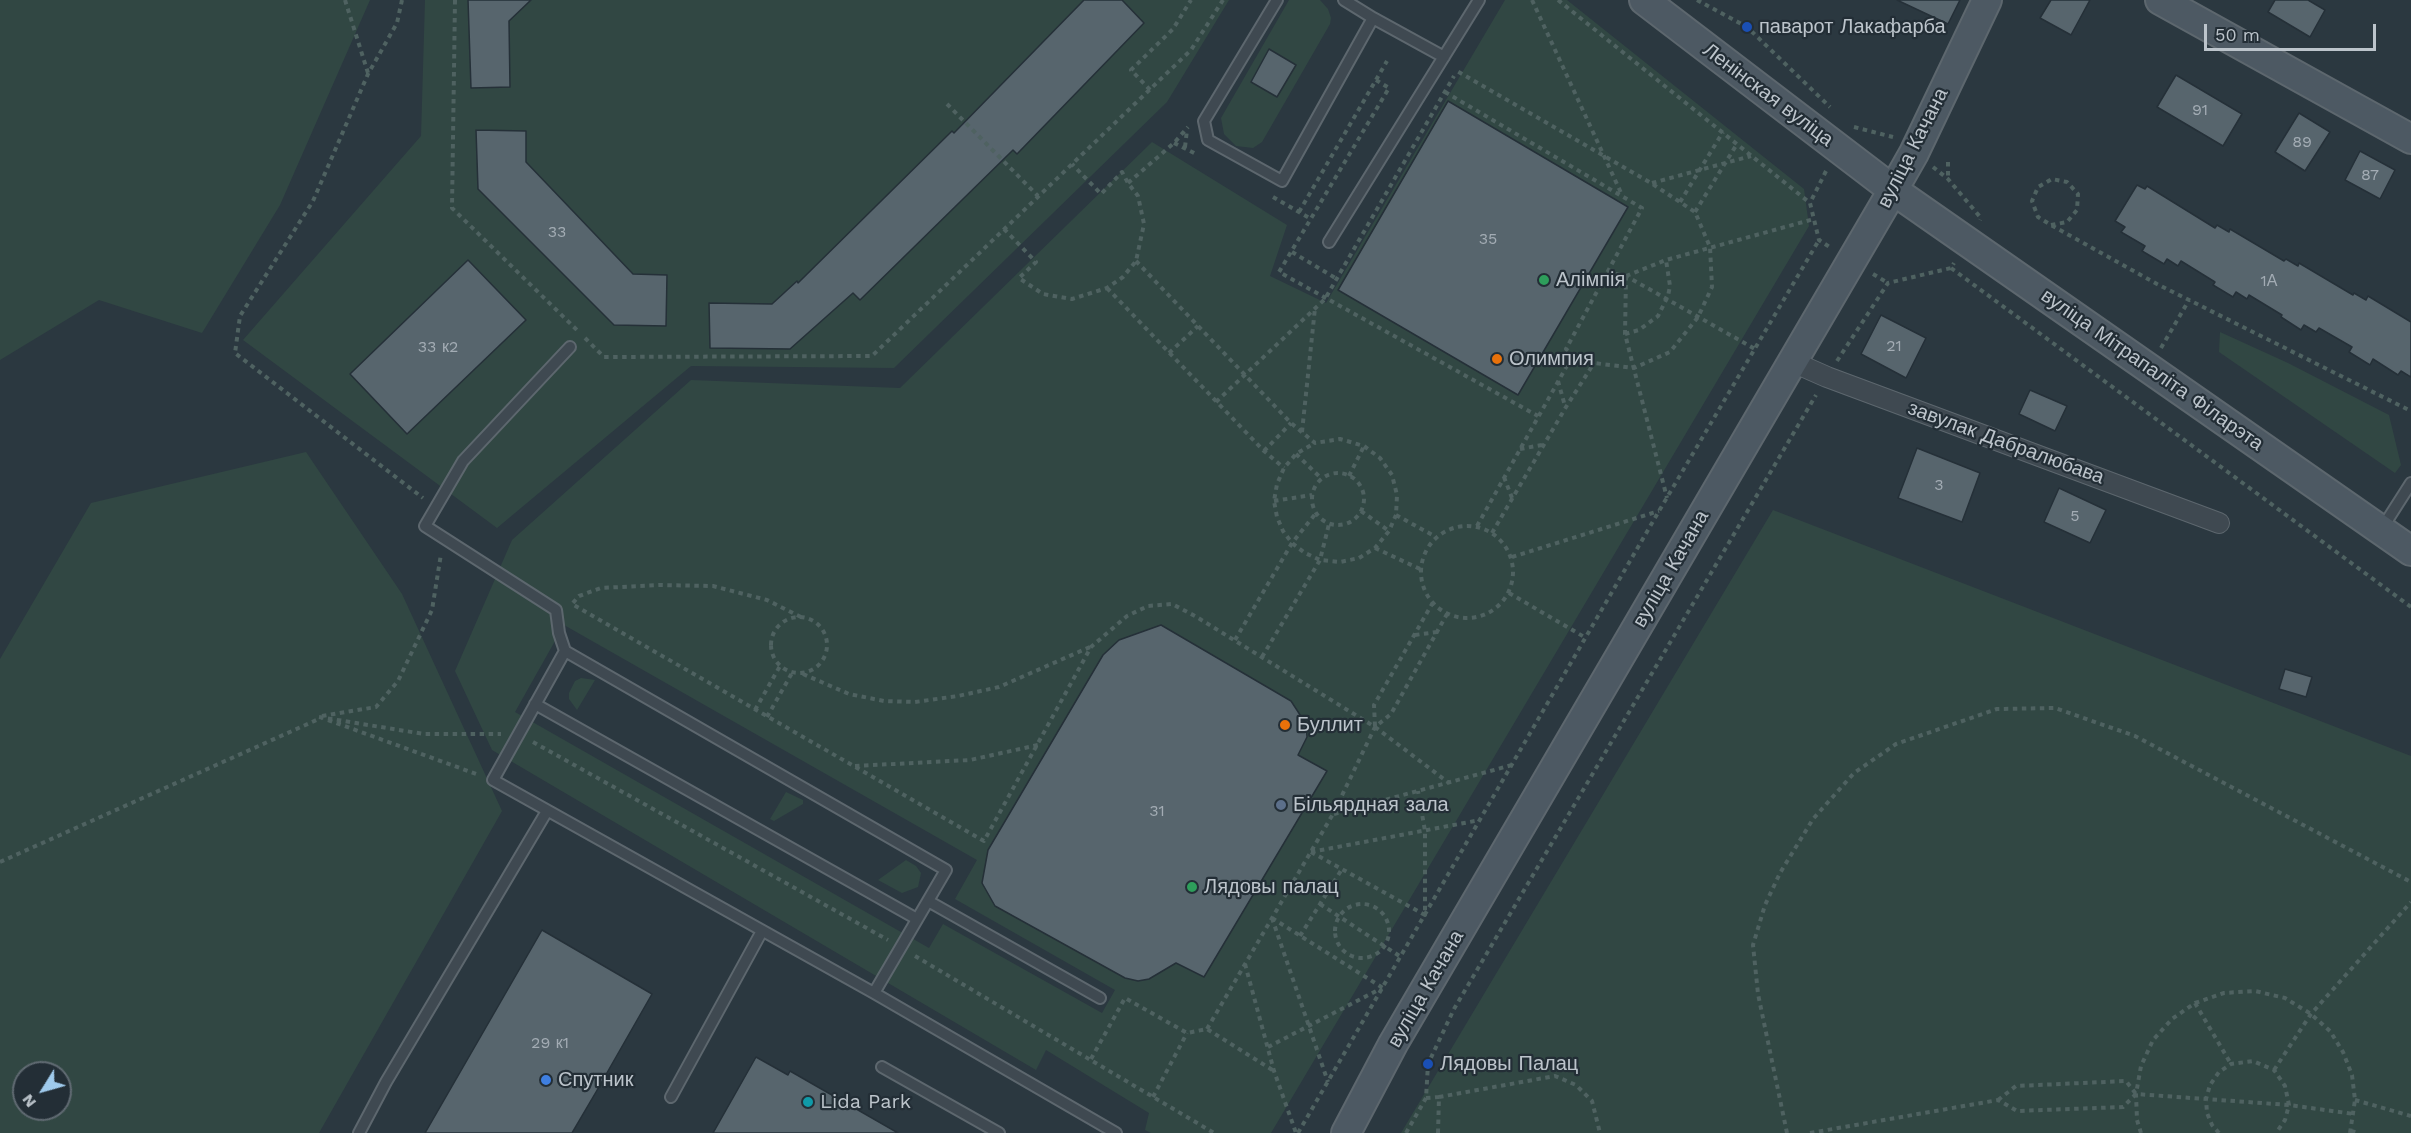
<!DOCTYPE html>
<meta charset="utf-8">
<style>
body{margin:0}
#map{position:relative;width:2411px;height:1133px;overflow:hidden;background:#2b3840;font-family:"Work Sans",sans-serif}
canvas{display:block}
.north{position:absolute;left:12px;top:1061px;width:60px;height:60px;box-sizing:border-box;background:#232e36;border:2px solid #606a72;border-radius:50%;rotate:233deg;font-size:16px;font-weight:700;line-height:24px;text-align:center;color:#bcc4cb}
.north::after{content:'';display:block;margin:auto;width:21px;height:27px;background:#9fcaec;clip-path:polygon(50% 0,100% 100%,50% 72%,0 100%)}
.scale{position:absolute;left:2204px;top:24px;width:172px;height:27px;box-sizing:border-box;border:3px solid #bcc4cb;border-top:0;padding-left:8px;font-size:18px;line-height:21px;white-space:nowrap;color:#bcc4cb;-webkit-text-stroke:4px #232e36;paint-order:stroke}
</style>
<div id="map">
<canvas width="2411" height="1133"></canvas>
<div class="north">N</div>
<div class="scale">50 m</div>
</div>
<script>
const ctx = document.querySelector('canvas').getContext('2d');
ctx.lineJoin = 'round';
function fill(path, color) { ctx.fillStyle = color; ctx.fill(path, 'evenodd'); }
const toPath = rows => new Path2D(rows.map(r => 'M' + r).join(''));
function stroke(path, color, width, dash) { ctx.strokeStyle = color; ctx.lineWidth = width; ctx.lineCap = dash ? 'butt' : 'round'; ctx.setLineDash(dash || []); ctx.stroke(path); }
function drawText(font, color, halo, rows, align = 'center') {
  ctx.font = font + ' "Work Sans",sans-serif'; ctx.lineWidth = 4.5; ctx.setLineDash([]); ctx.textBaseline = 'middle'; ctx.strokeStyle = halo; ctx.fillStyle = color; for (const [text, x, y, turn = 0] of rows) {
    ctx.save(); ctx.translate(x, y); ctx.rotate((+turn || 0) * Math.PI / 180); ctx.textAlign = isNaN(turn) ? turn : align; if (halo) ctx.strokeText(text, 0, 0); ctx.fillText(text, 0, 0); ctx.restore();
  }
}
fill(toPath([
 [0,0,370,0,280,205,202,333,99,300,0,360],
 [425,0,1229,0,1167,102,894,368,691,366,497,528,243,340,421,136],
 [1289,0,1320,0,1328,9,1331,18,1330,24,1262,142,1253,148,1236,146,1224,134,1221,118],
 [1505,0,1567,0,1804,189,1809,226,1271,1133,1151,1133,1145,1130,1149,1113,1046,1050,1036,1070,492,750,455,671,512,540,691,380,900,388,1152,142,1287,225,1270,276,1326,303],
 [1448,101,1518,395,1338,289],
 [564,625,977,860,955,899,1115,990,1102,1013,943,924,929,948,515,712],
 [1160,625,1291,701,1306,724,1298,755,1327,771,1204,977,1176,963,1149,979,1138,981,1125,978,995,906,982,883,988,850,1103,655,1119,640],
 [2220,332,2288,363,2389,415,2401,465,2395,473,2219,352],
 [306,452,402,594,502,811,319,1133,0,1133,0,659,91,503],
 [24,1073,60,1073,60,1109,24,1109],
 [1773,510,2411,756,2411,1133,1401,1133],
 [581,678,595,680,577,710,569,699,569,693,575,681],
 [786,792,803,800,803,804,774,821,770,819],
 [906,860,916,866,921,873,918,887,902,893,878,880]
]), '#314743');
const building = toPath([
 [468,0,531,0,509,21,510,87,471,88,468,0],
 [1084,0,1122,0,1144,23,1017,154,1013,150,860,300,853,293,790,349,710,348,709,303,772,304,797,281,798,283,952,131,954,133,1084,0],
 [1897,0,1960,0,1948,24,1897,0],
 [2051,0,2090,0,2071,35,2040,18,2051,0],
 [2275,0,2308,0,2325,10,2310,37,2268,12,2275,0],
 [1269,49,1296,65,1277,97,1251,82,1269,49],
 [2176,75,2242,114,2223,146,2157,107,2176,75],
 [1448,101,1628,207,1518,395,1338,290,1448,101],
 [2299,113,2330,132,2305,171,2275,152,2299,113],
 [476,130,526,131,526,162,633,274,667,275,666,326,614,325,478,189,476,130],
 [2360,151,2395,170,2380,199,2345,180,2360,151],
 [2137,185,2145,189,2147,186,2215,228,2217,225,2229,232,2230,229,2284,261,2286,259,2298,266,2299,263,2353,295,2354,293,2366,300,2368,296,2411,322,2411,377,2401,371,2398,375,2373,359,2370,365,2349,352,2352,347,2319,328,2316,332,2304,325,2301,330,2281,317,2282,315,2249,295,2247,299,2236,292,2233,297,2213,285,2215,282,2181,261,2178,266,2167,259,2164,264,2142,251,2145,246,2121,232,2125,227,2115,221,2137,185],
 [468,260,526,320,407,434,350,374,468,260],
 [1881,315,1926,338,1906,378,1861,354,1881,315],
 [2030,390,2067,406,2055,431,2019,414,2030,390],
 [1917,448,1980,473,1962,522,1898,498,1917,448],
 [2059,488,2106,510,2090,543,2044,522,2059,488],
 [1161,625,1291,701,1306,724,1307,737,1298,755,1327,771,1204,977,1176,963,1149,979,1138,981,1125,978,995,906,982,883,988,850,1103,655,1119,640,1161,625],
 [2285,669,2312,677,2306,697,2279,689,2285,669],
 [542,930,652,994,596,1092,572,1133,425,1133,542,930],
 [756,1057,788,1075,790,1071,898,1133,713,1133,756,1057]
]);
fill(building, '#57656d');
stroke(building, '#253038', 1.5);
const lane = toPath([
 [1277,0,1204,121,1208,140,1282,181,1373,18,1444,57],
 [1344,0,1373,18],
 [1329,242,1479,0],
 [570,347,463,461,425,526,556,610,559,633,565,651,946,870,874,993],
 [2381,530,2411,483],
 [565,651,493,780,874,993,1116,1133],
 [535,704,917,919],
 [928,901,1100,998],
 [882,1067,999,1133],
 [671,1097,762,931],
 [359,1133,386,1082,547,811]
]);
const street = toPath([
 [1793,362,1827,377,2219,523]
]);
const secondary = toPath([
 [1644,0,1893,190,2411,551],
 [2160,0,2411,139],
 [1346,1133,1393,1044,1893,190,1914,153,1987,0]
]);
stroke(lane, '#5d676e', 14);
stroke(street, '#5d676e', 22);
stroke(secondary, '#5d676e', 32);
stroke(toPath([
 [345,0,368,73],
 [402,0,397,23,368,74,313,201,240,316,235,353,423,498],
 [455,0,452,208,580,333],
 [1532,0,1622,195],
 [1558,0,1810,203],
 [1697,0,1747,27,1830,107],
 [1376,80,1389,88,1279,272,1538,416],
 [1150,90,1131,70,1173,29,1191,0],
 [1445,92,1642,208,1566,349,1573,355,1594,363,1634,368,1670,352,1698,317,1712,287,1710,247,1695,212,1651,183,1457,71],
 [947,104,1038,196],
 [1854,127,1893,137],
 [1174,143,1198,155],
 [1185,147,1187,130],
 [1948,162,1948,178],
 [1933,167,1948,179,1981,218,1980,220],
 [1826,171,1810,203,1819,240,1831,248],
 [1128,183,1174,143,1188,127],
 [1652,183,1751,156],
 [1273,197,1311,219],
 [1680,202,1723,132],
 [1299,212,1387,61],
 [1695,212,1737,144],
 [2051,225,2067,222,2077,210,2078,194,2067,182,2052,179,2038,187,2032,201,2038,217,2051,225,2157,284,2411,411],
 [1004,229,1036,262,1019,278,1043,294,1072,299,1107,288,1123,277,1136,261,1144,224,1138,196,1128,183,1122,172,1101,194,1072,164],
 [1292,252,1337,279],
 [1136,261,1291,423,1315,443,1340,439,1364,446,1380,458,1392,475,1397,495,1396,515,1389,531,1375,548,1359,558,1340,562,1320,560,1305,553,1292,543,1283,531,1277,517,1274,501,1277,484,1284,468,1296,454,1315,443],
 [1951,268,2411,607],
 [1607,272,1626,276,1755,349],
 [1873,274,1888,283],
 [1626,276,1625,334,1667,498],
 [1626,276,1666,260,1814,219],
 [1107,288,1264,451,1284,468],
 [1625,334,1639,330,1658,316,1668,296,1670,286,1666,260],
 [585,338,604,357,872,356,1191,50,1223,0],
 [2161,348,2189,300],
 [1169,353,1198,326],
 [1837,361,1888,283,1951,268,1954,263],
 [1558,381,1565,406],
 [1216,402,1325,299,1454,76],
 [1302,432,1315,308],
 [1520,449,1542,445],
 [1264,451,1291,423],
 [1296,454,1322,479],
 '1312 499a26 26 0 1 1 52 0a26 26 0 1 1-52 0Z',
 [1349,476,1364,446],
 [1504,477,1512,498],
 [1274,501,1312,495],
 [1361,511,1389,531],
 [1396,515,1436,537],
 '1421 572a46 46 0 1 1 92 0a46 46 0 1 1-92 0Z',
 [1477,526,1573,355],
 [1492,533,1566,407,1594,363],
 [1375,548,1420,569],
 [1512,557,1659,511],
 [1509,593,1586,638],
 '771 645a28 28 0 1 1 56 0a28 28 0 1 1-56 0Z',
 [801,617,767,600,713,586,660,585,601,588,579,596,572,604,984,841,1091,647,1127,616,1148,606,1172,604,1195,616,1375,727,1449,783],
 [1415,635,1437,632],
 [1235,640,1292,543,1316,513],
 [1262,657,1320,560,1329,524],
 [803,674,849,694,884,701,915,702,958,696,999,687,1090,647],
 [755,710,780,666],
 [322,716,376,707,398,681,432,610,441,554],
 [319,717,424,734,501,734],
 [767,717,792,673],
 [328,720,479,775],
 [1375,726,1374,705,1432,604],
 [533,742,888,940],
 [855,766,970,760,1038,745],
 [1334,814,1512,765],
 [1311,852,1425,915,1425,831,1418,791],
 [1311,852,1480,820],
 [0,862,321,718],
 [1320,904,1401,957],
 '1335 931a27 27 0 1 1 54 0a27 27 0 1 1-54 0Z',
 [1272,918,1328,1082],
 [1272,918,1383,988],
 [1300,936,1342,869],
 [915,956,1214,1133],
 [1245,964,1274,1071,1296,1133],
 [2195,1003,2231,1064],
 [1207,1029,1333,814,1375,727,1391,714,1447,614],
 [1268,1047,1382,988],
 [1091,1059,1125,998,1187,1033,1207,1029,1274,1071],
 [2274,1070,2311,1014,2411,902],
 [1153,1097,1187,1033],
 [1426,1098,1439,1097],
 [1998,1100,2016,1086,2126,1081,2136,1094],
 [2355,1100,2411,1116],
 [2351,1131,2358,1133],
 [1298,1133,1659,511,1819,240],
 [1406,1133,1426,1098,1428,1064,1454,1009,1816,395],
 [1438,1133,1439,1097,1555,1076,1576,1085,1592,1101,1600,1133],
 [1787,1133,1758,994,1753,945,1765,905,1780,873,1813,819,1854,773,1896,744,1997,709,2055,708,2135,736,2411,882],
 [1810,1133,1998,1100,2017,1111,2123,1107,2136,1094,2289,1105,2354,1114],
 [2141,1133,2137,1120,2136,1094,2141,1066,2153,1040,2172,1019,2195,1003,2224,993,2255,991,2285,998,2311,1014,2330,1031,2343,1052,2352,1075,2355,1100,2350,1133],
 [2219,1133,2212,1125,2207,1113,2206,1099,2210,1085,2219,1072,2231,1064,2253,1061,2274,1070,2285,1086,2289,1105,2285,1120,2276,1133]
]), '#4f6261', 4, [4.5, 4.5]);
stroke(lane, '#3f4951', 10);
stroke(street, '#3f4951', 20);
stroke(secondary, '#4d5963', 28);
for (const [x, y, r, color] of [
 [1747,27,6,"#1a4fb4"],
 [1544,280,6,"#2e9e5b"],
 [1497,359,6,"#e8710a"],
 [1285,725,6,"#e8710a"],
 [1281,805,6,"#5c6f8a"],
 [1192,887,6,"#2e9e5b"],
 [1428,1064,6,"#1a4fb4"],
 [546,1080,6,"#3f7fe0"],
 [808,1102,6,"#0f9aa8"]
]) { const dot = new Path2D(); dot.arc(x, y, r, 0, 2 * Math.PI); ctx.fillStyle = color; ctx.fill(dot); stroke(dot, '#232e36', 2); }
drawText('16px', '#a3acb4', null, [
 ["91",2200,110],
 ["89",2302,142],
 ["87",2370,175],
 ["33",557,232],
 ["35",1488,239],
 ["1А",2269,281],
 ["21",1894,346],
 ["33 к2",438,347],
 ["3",1939,485],
 ["5",2075,516],
 ["31",1157,811],
 ["29 к1",550,1043]
]);
drawText('20px', '#bcc4cb', '#232e36', [
 ["паварот Лакафарба",1759,27],
 ["Алімпія",1556,280],
 ["Олимпия",1509,359],
 ["Буллит",1297,725],
 ["Більярдная зала",1293,805],
 ["Лядовы палац",1204,887],
 ["Лядовы Палац",1440,1064],
 ["Спутник",558,1080],
 ["Lida Park",820,1102]
], 'left');
drawText('20px', '#bcc4cb', '#232e36', [
 ["Ленінская вуліца",1768,95,37],
 ["вуліца Качана",1913,148,-63],
 ["вуліца Мітрапаліта Філарэта",2152,370,35],
 ["завулак Дабралюбава",2006,443,20],
 ["вуліца Качана",1671,569,-60],
 ["вуліца Качана",1426,989,-60]
]);
</script>
